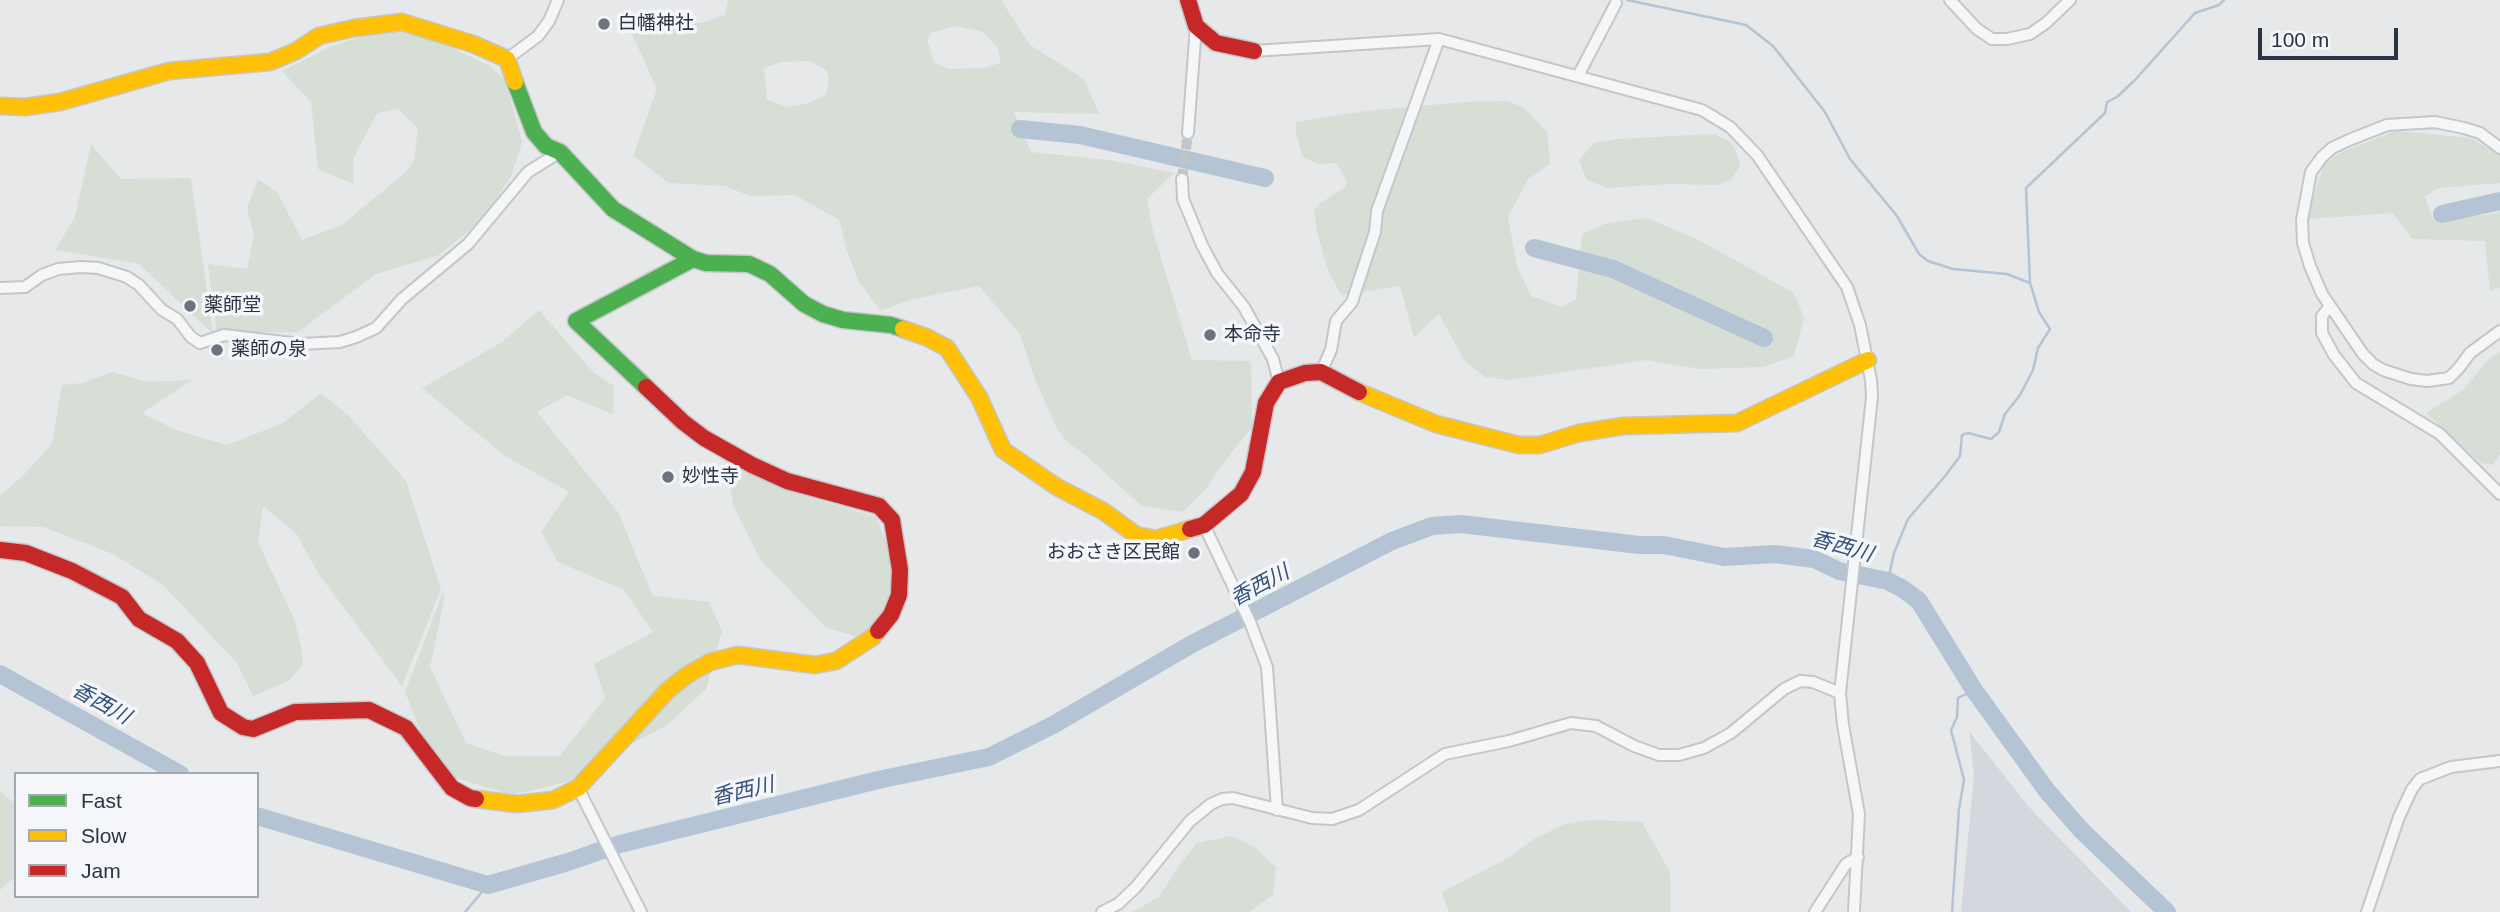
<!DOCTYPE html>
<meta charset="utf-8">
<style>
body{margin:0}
#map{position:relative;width:2500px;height:912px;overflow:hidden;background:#e6e8ea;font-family:Helvetica,sans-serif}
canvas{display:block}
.legend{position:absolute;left:14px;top:772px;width:245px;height:126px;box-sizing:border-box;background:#f4f6f9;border:2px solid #a4a8b1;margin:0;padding:9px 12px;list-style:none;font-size:21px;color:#2b3445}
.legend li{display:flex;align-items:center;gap:14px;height:35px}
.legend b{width:35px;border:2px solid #a4a8b1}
.scale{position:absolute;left:2258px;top:28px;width:140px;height:32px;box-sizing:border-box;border:4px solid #2b3445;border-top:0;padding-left:9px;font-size:21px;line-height:24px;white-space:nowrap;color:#2b3445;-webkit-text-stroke:5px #f4f6f9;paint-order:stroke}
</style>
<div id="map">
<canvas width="2500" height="912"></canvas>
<ul class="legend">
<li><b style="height:9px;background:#4caf50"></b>Fast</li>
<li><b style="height:9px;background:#ffc107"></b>Slow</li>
<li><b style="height:9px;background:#c62828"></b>Jam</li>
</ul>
<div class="scale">100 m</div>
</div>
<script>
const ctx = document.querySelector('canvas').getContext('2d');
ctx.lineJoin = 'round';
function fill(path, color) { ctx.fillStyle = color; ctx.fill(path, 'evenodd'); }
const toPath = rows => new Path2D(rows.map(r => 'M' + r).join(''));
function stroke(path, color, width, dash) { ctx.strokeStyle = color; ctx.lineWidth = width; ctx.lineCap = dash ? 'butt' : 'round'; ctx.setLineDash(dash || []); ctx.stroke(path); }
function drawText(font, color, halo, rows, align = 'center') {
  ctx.font = font + ' Helvetica,"Noto Sans JP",sans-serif'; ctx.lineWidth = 7; ctx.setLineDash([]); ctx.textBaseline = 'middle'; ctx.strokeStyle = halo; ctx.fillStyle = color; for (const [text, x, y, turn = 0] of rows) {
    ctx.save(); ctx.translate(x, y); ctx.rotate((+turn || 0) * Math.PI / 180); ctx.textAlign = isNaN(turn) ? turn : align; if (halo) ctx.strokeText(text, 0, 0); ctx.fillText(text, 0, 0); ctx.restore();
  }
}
fill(toPath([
 [1969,731,2028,806,2131,912,1961,912,1974,775]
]), '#d4d7dd');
fill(toPath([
 [728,0,1001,0,1030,45,1084,79,1099,114,1014,112,1031,152,1110,160,1174,173,1147,199,1153,231,1192,360,1251,361,1252,428,1231,453,1205,490,1183,512,1142,506,1085,455,1066,441,1056,427,1035,379,1020,334,979,286,912,299,881,311,859,282,847,251,839,220,795,195,750,196,725,186,669,183,633,156,657,89,627,23,701,23,725,15],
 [957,26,983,32,998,48,1001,63,982,68,948,69,934,62,927,40,932,32],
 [810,61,827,71,829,81,826,95,806,104,788,107,767,100,764,68,781,62],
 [403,31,431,38,488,65,505,79,522,142,511,176,483,219,439,255,376,274,298,332,217,333,208,264,247,269,254,236,247,208,258,179,277,192,302,240,342,225,407,171,414,160,418,128,398,109,377,113,353,159,354,184,318,169,311,102,282,71,332,46,366,35],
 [1508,101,1524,108,1547,132,1550,164,1528,179,1508,217,1517,266,1531,296,1562,307,1576,299,1582,234,1604,224,1646,218,1697,239,1794,293,1804,318,1794,356,1764,367,1700,369,1647,360,1510,380,1485,377,1464,360,1439,314,1414,337,1400,286,1341,295,1328,270,1317,232,1314,210,1322,202,1345,187,1347,181,1336,163,1317,164,1303,157,1296,133,1296,122,1366,111,1463,102],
 [2396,131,2470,138,2500,155,2500,183,2438,188,2425,197,2433,219,2487,215,2500,212,2500,288,2490,291,2485,241,2412,239,2393,213,2307,219,2324,164,2343,151],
 [1714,134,1730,142,1737,153,1740,166,1732,179,1717,185,1670,184,1606,188,1586,179,1579,160,1594,143,1616,139],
 [91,144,121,179,191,178,213,334,139,264,55,250,75,217],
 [539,310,594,373,614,386,613,414,567,395,537,412,618,512,653,596,709,602,722,631,706,689,666,726,615,752,584,778,511,795,450,776,422,735,405,692,444,590,443,606,430,667,466,743,504,756,560,756,605,698,594,664,653,632,624,590,558,562,541,532,569,492,505,456,422,388,502,342],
 [2500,352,2500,454,2493,465,2481,463,2426,413,2463,390,2489,359],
 [112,372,148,382,192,380,142,413,176,430,227,445,283,423,321,393,349,416,406,481,441,589,402,686,318,573,296,533,263,506,258,542,294,619,301,646,303,664,290,680,253,696,237,663,163,585,113,554,44,527,0,526,0,495,22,477,52,444,62,385,82,383],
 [725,459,788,491,876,517,895,563,891,613,865,639,827,628,761,561,734,507],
 [0,791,16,805,16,876,0,890],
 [1592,820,1642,822,1670,872,1671,912,1449,912,1442,892,1510,857,1534,839,1565,824],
 [1232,836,1254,847,1276,867,1273,895,1249,912,1132,912,1159,897,1180,864,1197,843]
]), '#d6ded6');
stroke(toPath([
 [1627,0,1746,25,1773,46,1825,112,1850,159,1897,216,1919,254,1928,261,1953,269,2007,274,2030,283],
 [1888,581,1894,553,1908,519,1946,475,1960,456,1962,435,1968,433,1991,439,1999,432,2005,414,2020,395,2033,370,2038,348,2050,329,2039,312,2030,283,2026,188,2105,113,2107,102,2117,97,2135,80,2195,13,2219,5,2224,0],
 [465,912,488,885],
 [1952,912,1959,809,1964,780,1951,730,1957,717,1958,698,1974,690]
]), '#b4c4d5', 2.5);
stroke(toPath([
 [1020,129,1080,135,1265,178],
 [2442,214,2500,201],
 [1534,248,1613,269,1764,338],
 [0,674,180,774],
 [257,816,488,885,568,862,620,844,878,780,989,757,1053,725,1192,644,1392,541,1432,526,1461,524,1639,545,1664,545,1724,557,1775,554,1814,559,1839,571,1888,581,1903,589,1919,601,1974,690,2047,791,2082,831,2167,912]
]), '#b4c4d5', 18);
stroke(toPath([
 [1182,179,1188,133]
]), '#c1c4c9', 10, [10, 5]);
const street = toPath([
 [1950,0,1977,29,1992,39,2007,39,2030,34,2046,23,2070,0],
 [1254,51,1439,39,1702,110,1730,127,1757,155,1847,287,1860,325,1871,380,1872,397,1840,693,1843,725,1859,814,1854,912],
 [507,59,538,36,549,21,558,0],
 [1578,76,1616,3],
 [1188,133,1196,26],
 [2500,148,2480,133,2464,128,2435,122,2387,125,2349,140,2332,148,2322,157,2311,172,2302,220,2303,243,2310,266,2322,294,2363,354,2373,364,2383,370,2411,379,2427,381,2449,378,2459,368,2470,353,2500,331],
 [1182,179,1183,199,1202,245,1217,273,1244,307,1273,359,1279,382],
 [0,288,25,287,42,275,58,269,81,267,98,268,127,277,139,285,162,310,177,319,191,337,200,343,224,335,301,344,340,342,356,337,376,328,402,299,468,244,528,172,560,152],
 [2330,306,2322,316,2322,333,2334,355,2356,383,2440,434,2500,494],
 [1321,372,1331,350,1336,321,1352,302,1375,232,1377,211,1439,39],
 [1204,525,1250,622,1267,667,1277,810],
 [578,788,641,912],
 [1102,912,1118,904,1136,887,1190,821,1211,804,1222,799,1233,798,1312,818,1332,819,1359,810,1445,754,1509,741,1571,723,1596,726,1634,746,1659,755,1679,755,1704,748,1731,733,1784,689,1800,681,1813,682,1840,693],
 [1815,912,1846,864,1858,857],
 [2367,912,2399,817,2412,789,2420,779,2451,767,2500,761]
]);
const fast = toPath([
 [515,82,534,132,546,146,560,152,613,209,693,259,706,263,749,264,770,274,804,304,823,314,843,320,891,325,903,329],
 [646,387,576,321,693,259]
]);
const slow = toPath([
 [0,106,26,107,60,102,169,71,270,62,296,51,319,36,354,28,402,22,473,44,507,59,515,82],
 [903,329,926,337,947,348,979,397,1003,450,1057,487,1103,511,1136,535,1156,539,1190,529],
 [1359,392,1436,424,1519,445,1540,445,1579,433,1623,426,1737,423,1868,360],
 [476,799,517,804,553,800,578,788,668,690,687,675,710,662,738,655,815,665,836,661,873,637,878,631]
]);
const jam = toPath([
 [1188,0,1196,26,1216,43,1254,51],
 [646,387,683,422,704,438,752,465,787,481,879,506,892,520,900,570,899,595,891,615,878,631],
 [1190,529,1204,525,1241,494,1253,472,1266,403,1279,382,1305,373,1321,372,1359,392],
 [0,550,26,553,72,571,122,597,139,619,177,641,197,663,221,713,243,727,253,729,295,712,369,710,406,728,452,788,470,798,476,799]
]);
stroke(street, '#c4c6c8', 14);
stroke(fast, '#c4c6c8', 19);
stroke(slow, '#c4c6c8', 19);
stroke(jam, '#c4c6c8', 19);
stroke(street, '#f5f6f7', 10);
stroke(fast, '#4caf50', 16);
stroke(slow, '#ffc107', 16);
stroke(jam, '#c62828', 16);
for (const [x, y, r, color] of [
 [604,24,7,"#6c737f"],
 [190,306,7,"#6c737f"],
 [1210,335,7,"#6c737f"],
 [217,350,7,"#6c737f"],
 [668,477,7,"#6c737f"],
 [1194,553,7,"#6c737f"]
]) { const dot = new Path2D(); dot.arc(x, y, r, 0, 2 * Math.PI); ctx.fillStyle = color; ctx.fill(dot); stroke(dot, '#f4f6f9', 2.5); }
drawText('19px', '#2b3445', '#f4f6f9', [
 ["白幡神社",618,24],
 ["薬師堂",204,306],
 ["本命寺",1224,335],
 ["薬師の泉",231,350],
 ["妙性寺",682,477],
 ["おおさき区民館",1180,553,"right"]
], 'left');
drawText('italic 21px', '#34527a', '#f4f6f9', [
 ["香西川",1842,547,16],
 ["香西川",1260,586,-28],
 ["香西川",101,704,29],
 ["香西川",743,792,-13]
]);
</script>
